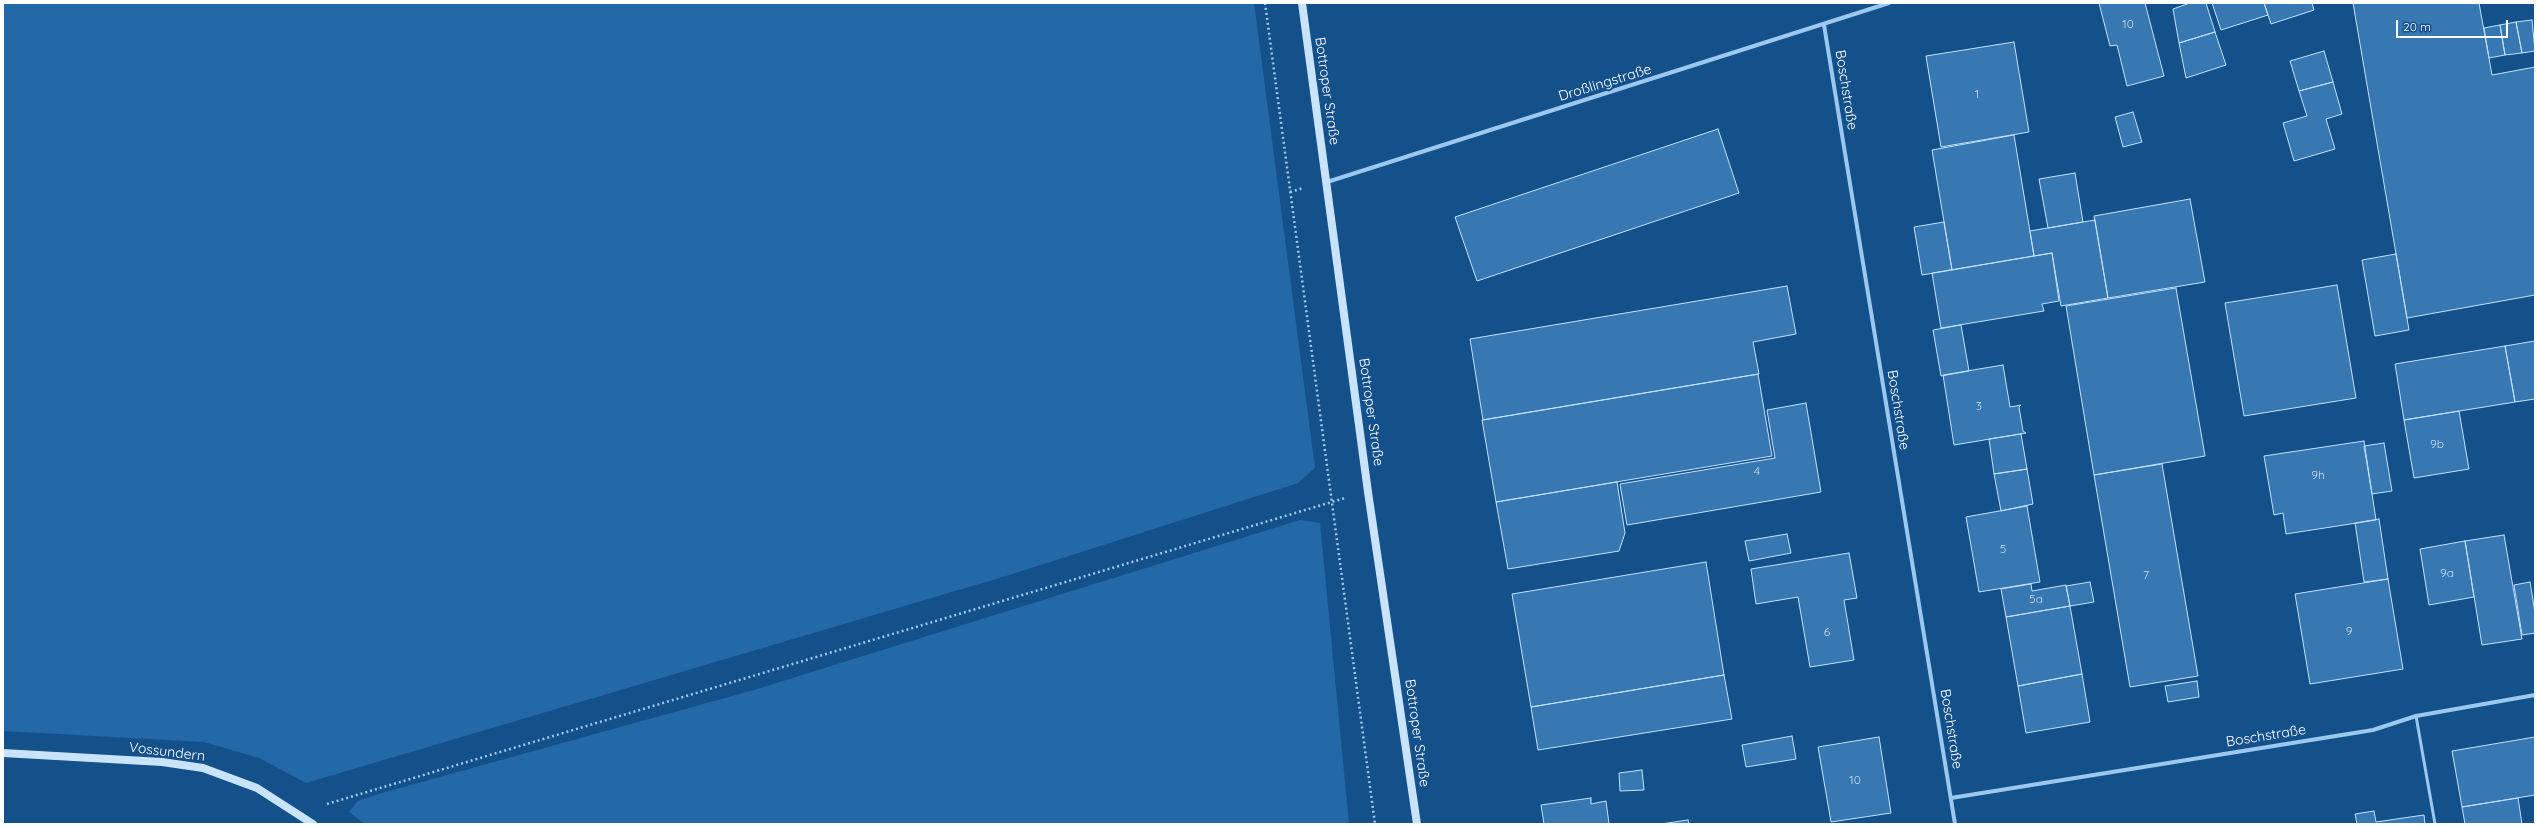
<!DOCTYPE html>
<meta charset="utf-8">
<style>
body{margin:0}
#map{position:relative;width:2538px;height:827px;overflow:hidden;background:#14518b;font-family:Quicksand,sans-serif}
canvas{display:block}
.frame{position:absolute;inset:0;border:4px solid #fff;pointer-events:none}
.scale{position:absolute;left:2396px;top:20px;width:112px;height:18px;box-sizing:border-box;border:2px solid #fff;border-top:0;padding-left:5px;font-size:12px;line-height:14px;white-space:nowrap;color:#fff;-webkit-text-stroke:3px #14518b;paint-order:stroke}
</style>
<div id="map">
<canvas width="2538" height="827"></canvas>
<div class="frame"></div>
<div class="scale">20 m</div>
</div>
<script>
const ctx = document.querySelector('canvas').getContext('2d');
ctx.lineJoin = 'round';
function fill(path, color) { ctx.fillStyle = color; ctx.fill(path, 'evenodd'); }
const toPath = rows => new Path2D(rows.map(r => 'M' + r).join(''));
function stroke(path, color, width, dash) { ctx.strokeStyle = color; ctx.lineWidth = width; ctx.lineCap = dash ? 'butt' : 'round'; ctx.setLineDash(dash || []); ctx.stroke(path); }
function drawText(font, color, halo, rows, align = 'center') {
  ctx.font = font + ' Quicksand,sans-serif'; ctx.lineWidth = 4; ctx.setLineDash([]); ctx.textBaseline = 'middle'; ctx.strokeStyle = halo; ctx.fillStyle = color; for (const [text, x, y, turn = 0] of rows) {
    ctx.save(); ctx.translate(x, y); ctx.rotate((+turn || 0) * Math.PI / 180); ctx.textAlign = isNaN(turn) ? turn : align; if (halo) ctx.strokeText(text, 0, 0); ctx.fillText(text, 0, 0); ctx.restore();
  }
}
fill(toPath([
 [3,3,1254,3,1315,468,1298,483,1006,576,306,783,259,758,204,742,3,731],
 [1300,520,1320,523,1349,824,365,824,349,812,358,801,382,793,754,690]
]), '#2369a8');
const building = toPath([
 [2099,3,2145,3,2164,76,2127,86,2117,45,2110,46,2099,3],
 [2190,3,2206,3,2215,32,2179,43,2173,9,2190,3],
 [2212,3,2264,3,2268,15,2221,30,2212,3],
 [2264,3,2312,3,2314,10,2271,24,2264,3],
 [2353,3,2479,3,2492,75,2535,67,2535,295,2407,318,2353,3],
 [2532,20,2535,51,2522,53,2516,22,2532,20],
 [2516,22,2522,53,2505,55,2500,25,2516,22],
 [2500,25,2505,55,2489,58,2484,28,2500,25],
 [2215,32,2226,65,2186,78,2179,43,2215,32],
 [2014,42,2029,132,1941,147,1926,56,2014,42],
 [2324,51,2333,82,2299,91,2290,61,2324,51],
 [2333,82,2342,114,2326,119,2335,149,2294,161,2283,123,2307,116,2299,91,2333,82],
 [2133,112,2142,142,2123,147,2115,117,2133,112],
 [1718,129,1739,193,1477,281,1455,217,1718,129],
 [2014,135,2034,256,1952,270,1932,150,2014,135],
 [2075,173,2083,222,2048,228,2039,179,2075,173],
 [2190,199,2205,282,2108,298,2094,216,2190,199],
 [2095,220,2108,298,2061,306,2052,253,2034,256,2030,231,2095,220],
 [1944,222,1952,270,1922,275,1914,227,1944,222],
 [2052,253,2059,301,2042,304,2044,311,1941,328,1932,273,2052,253],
 [2396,254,2409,330,2375,336,2362,260,2396,254],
 [2337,285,2356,398,2244,416,2225,303,2337,285],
 [1787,286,1796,334,1753,342,1759,374,1483,420,1470,339,1787,286],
 [2176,288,2205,456,2094,475,2066,306,2176,288],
 [1961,325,1969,371,1941,376,1933,330,1961,325],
 [2535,341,2535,399,2515,402,2505,346,2535,341],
 [2505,346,2515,402,2404,420,2395,364,2505,346],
 [2003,365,2010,407,2021,405,2019,407,2023,431,2026,433,1954,445,1943,375,2003,365],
 [1758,374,1772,456,1496,502,1482,420,1758,374],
 [1806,403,1821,492,1627,525,1620,484,1775,458,1767,410,1806,403],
 [2459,411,2469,469,2414,478,2404,420,2459,411],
 [2021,434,2027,469,1994,474,1989,439,2021,434],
 [2364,441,2376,520,2286,534,2283,513,2274,515,2264,456,2364,441],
 [2384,443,2392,491,2372,494,2364,446,2384,443],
 [2162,464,2198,676,2130,687,2094,475,2162,464],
 [2027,469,2033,504,2001,511,1994,474,2027,469],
 [1617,482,1625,533,1619,551,1508,569,1496,502,1617,482],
 [2027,506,2040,582,1979,592,1966,517,2027,506],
 [2379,519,2388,579,2364,582,2355,523,2379,519],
 [1787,534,1791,553,1749,561,1745,541,1787,534],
 [2504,535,2522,639,2482,645,2465,541,2504,535],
 [2465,541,2474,597,2429,605,2420,549,2465,541],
 [1849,553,1857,598,1844,600,1854,660,1810,667,1798,597,1756,604,1751,569,1849,553],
 [1706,562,1724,675,1531,707,1512,594,1706,562],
 [2388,579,2403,669,2310,684,2295,594,2388,579],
 [2090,582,2094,602,2070,606,2066,586,2090,582],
 [2530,582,2535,613,2535,633,2522,635,2514,585,2530,582],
 [2031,584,2032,591,2066,585,2070,606,2006,617,2001,589,2031,584],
 [2070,606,2082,674,2018,686,2006,617,2070,606],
 [2082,674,2090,722,2026,733,2018,686,2082,674],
 [1724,675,1732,719,1538,750,1531,707,1724,675],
 [2197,681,2199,697,2168,702,2165,686,2197,681],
 [1792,736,1796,759,1746,767,1742,745,1792,736],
 [1879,737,1891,813,1831,822,1818,747,1879,737],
 [2535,737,2535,795,2462,807,2452,751,2535,737],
 [1642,770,1644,790,1620,791,1619,773,1642,770],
 [1591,798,1591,804,1606,801,1609,824,1544,824,1541,805,1591,798],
 [2518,798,2522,824,2465,824,2462,807,2518,798],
 [2374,811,2376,822,2424,815,2425,824,2357,824,2355,814,2374,811],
 [1688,820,1689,824,1661,824,1688,820]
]);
fill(building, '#3778b2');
stroke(building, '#c2e1fc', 1);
stroke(toPath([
 [1265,3,1375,824],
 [1290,192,1303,188],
 [327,804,1345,498]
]), '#9cc8f0', 2.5, [2, 3]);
stroke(toPath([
 [2416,716,2435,824]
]), '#9cc8f0', 3);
stroke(toPath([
 [1824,25,1955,824],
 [1327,182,1889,3],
 [1951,798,2373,730,2416,716,2535,695]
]), '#9cc8f0', 4);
stroke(toPath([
 [1302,3,1368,492,1417,824],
 [3,753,162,762,203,768,257,788,313,824]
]), '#c9e3fb', 8);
drawText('12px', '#cdddec', null, [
 ["10",2128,24],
 ["1",1977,94],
 ["3",1979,406],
 ["9b",2437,444],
 ["4",1757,471],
 ["9h",2318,475],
 ["5",2003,549],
 ["9a",2447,573],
 ["7",2146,575],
 ["5a",2036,599],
 ["9",2349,631],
 ["6",1827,632],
 ["10",1855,780]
]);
drawText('14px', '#fff', '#14518b', [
 ["Droßlingstraße",1605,83,-17],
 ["Boschstraße",1846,90,81],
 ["Bottroper Straße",1327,91,82],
 ["Boschstraße",1898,410,81],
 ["Bottroper Straße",1371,412,82],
 ["Boschstraße",1951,729,81],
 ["Bottroper Straße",1417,733,82],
 ["Boschstraße",2266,736,-9],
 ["Vossundern",167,752,7]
]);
</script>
